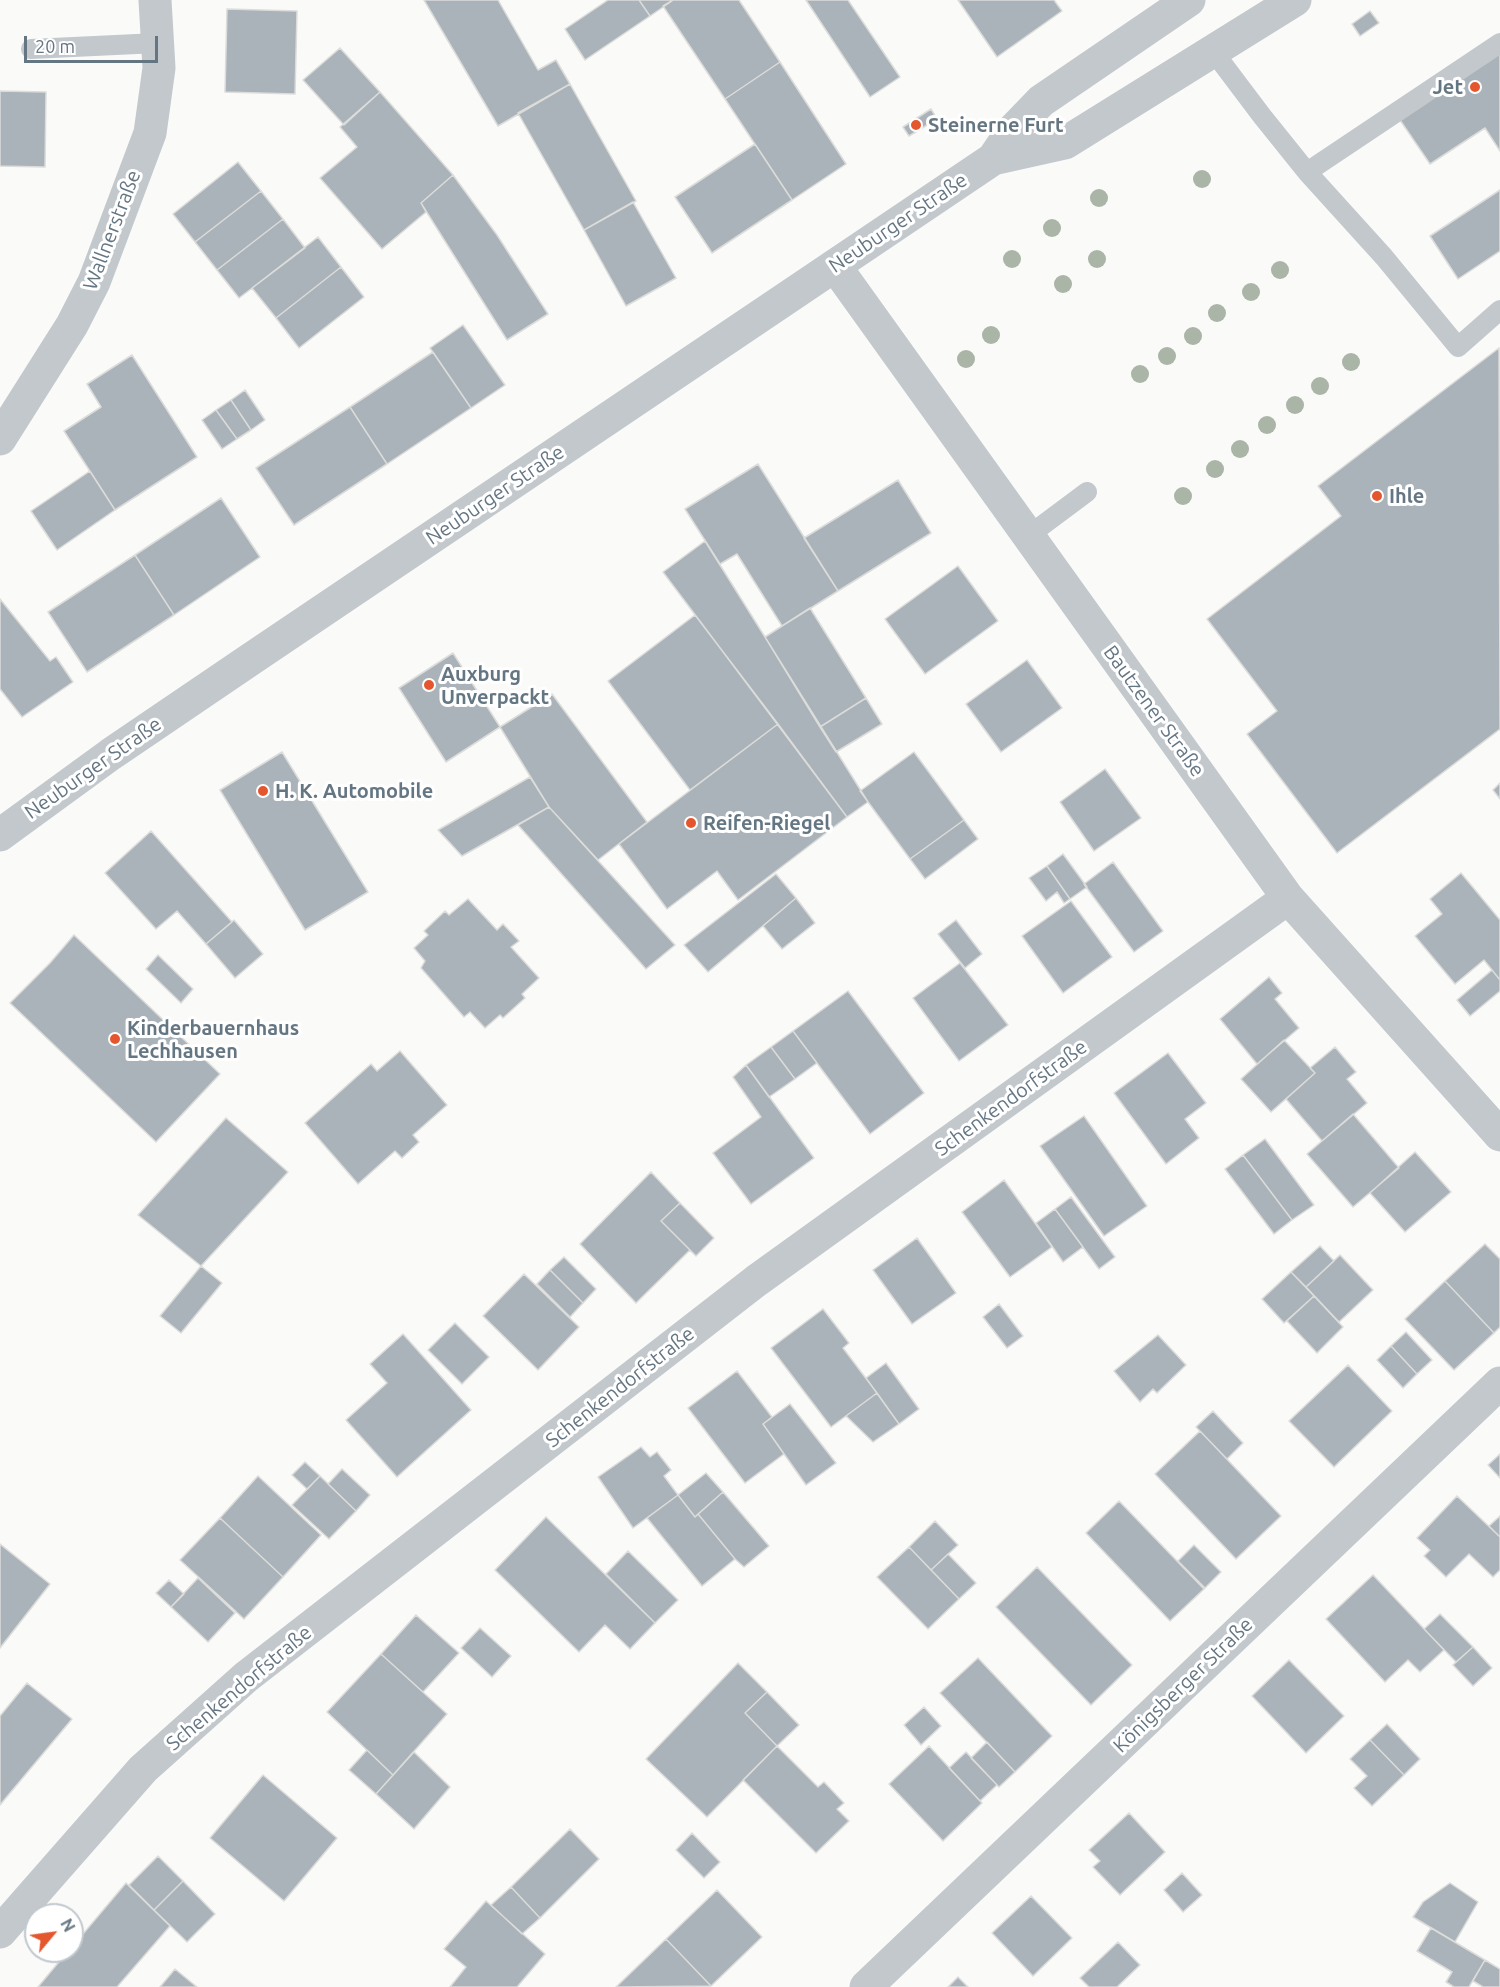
<!DOCTYPE html>
<meta charset="utf-8">
<style>
body{margin:0}
#map{position:relative;width:1500px;height:1987px;overflow:hidden;background:#fafaf8;font-family:Ubuntu,sans-serif}
canvas{display:block}
.north{position:absolute;left:24px;top:1903px;width:60px;height:60px;box-sizing:border-box;background:#fff;border:2px solid #c1c8cd;border-radius:50%;rotate:61deg;font-size:16px;font-weight:700;line-height:24px;text-align:center;color:#657683}
.north::after{content:'';display:block;margin:auto;width:21px;height:27px;background:#e4572e;clip-path:polygon(50% 0,100% 100%,50% 72%,0 100%)}
.scale{position:absolute;left:24px;top:36px;width:134px;height:27px;box-sizing:border-box;border:3px solid #657683;border-top:0;padding-left:8px;font-size:18px;line-height:21px;white-space:nowrap;color:#657683;-webkit-text-stroke:4px #fff;paint-order:stroke}
</style>
<div id="map">
<canvas width="1500" height="1987"></canvas>
<div class="north">N</div>
<div class="scale">20 m</div>
</div>
<script>
const ctx = document.querySelector('canvas').getContext('2d');
ctx.lineJoin = 'round';
function fill(path, color) { ctx.fillStyle = color; ctx.fill(path, 'evenodd'); }
const toPath = rows => new Path2D(rows.map(r => 'M' + r).join(''));
function stroke(path, color, width, dash) { ctx.strokeStyle = color; ctx.lineWidth = width; ctx.lineCap = dash ? 'butt' : 'round'; ctx.setLineDash(dash || []); ctx.stroke(path); }
function drawText(font, color, halo, rows, align = 'center') {
  ctx.font = font + ' Ubuntu,sans-serif'; ctx.lineWidth = 6; ctx.setLineDash([]); ctx.textBaseline = 'middle'; ctx.strokeStyle = halo; ctx.fillStyle = color; for (const [text, x, y, turn = 0] of rows) {
    ctx.save(); ctx.translate(x, y); ctx.rotate((+turn || 0) * Math.PI / 180); ctx.textAlign = isNaN(turn) ? turn : align; if (halo) ctx.strokeText(text, 0, 0); ctx.fillText(text, 0, 0); ctx.restore();
  }
}
const building = toPath([
 [424,0,498,0,538,70,556,60,570,84,498,126,424,0],
 [608,0,639,0,650,16,585,60,565,29,608,0],
 [639,0,672,0,672,1,650,16,639,0],
 [739,0,780,62,725,99,663,6,673,0,739,0],
 [806,0,848,0,900,77,870,97,806,0],
 [958,0,1054,0,1062,11,997,57,958,0],
 [227,9,297,11,295,94,225,92,227,9],
 [1370,11,1379,23,1360,36,1352,24,1370,11],
 [340,48,380,92,344,125,303,80,340,48],
 [1500,53,1500,151,1485,128,1430,164,1400,120,1500,53],
 [780,62,846,164,792,200,725,99,780,62],
 [570,84,636,201,584,230,518,113,570,84],
 [0,91,46,92,45,167,0,166,0,91],
 [380,92,453,175,421,203,426,212,382,249,320,178,357,147,340,127,380,92],
 [931,109,937,119,909,136,903,127,931,109],
 [755,144,792,200,712,253,675,197,755,144],
 [238,162,261,191,195,242,173,214,238,162],
 [453,175,497,235,548,314,507,340,421,203,453,175],
 [1500,190,1500,251,1458,279,1430,236,1500,190],
 [261,191,283,219,217,270,195,242,261,191],
 [633,202,676,278,626,306,584,230,633,202],
 [283,219,305,248,239,298,217,270,283,219],
 [318,237,341,267,276,318,252,288,318,237],
 [341,267,364,297,299,348,276,318,341,267],
 [463,325,505,385,471,408,430,348,463,325],
 [1499,348,1500,729,1337,853,1247,734,1277,711,1207,619,1341,516,1318,486,1499,348],
 [433,352,471,408,387,464,350,407,433,352],
 [132,355,197,457,115,510,64,431,101,407,87,384,132,355],
 [245,390,265,420,251,430,231,400,245,390],
 [231,400,251,430,237,439,216,410,231,400],
 [350,407,387,464,294,525,256,468,350,407],
 [216,410,237,439,222,449,202,420,216,410],
 [758,464,838,591,782,626,737,554,720,564,685,509,758,464],
 [90,471,115,510,57,550,31,511,90,471],
 [898,480,931,533,838,591,804,538,898,480],
 [221,498,260,557,174,615,135,555,221,498],
 [705,541,868,802,847,817,663,572,705,541],
 [135,555,174,615,87,672,48,612,135,555],
 [958,566,998,621,925,674,885,619,958,566],
 [0,599,50,661,56,657,73,682,22,717,0,689,0,599],
 [810,608,866,698,820,727,765,637,810,608],
 [695,615,778,724,690,790,608,681,695,615],
 [453,653,500,727,446,762,399,688,453,653],
 [1027,660,1062,708,1001,752,966,704,1027,660],
 [552,694,647,822,598,860,549,807,500,727,552,694],
 [866,698,882,724,836,752,820,727,866,698],
 [778,724,847,817,738,900,717,871,667,909,619,844,778,724],
 [282,752,368,892,305,930,220,790,282,752],
 [914,752,964,820,910,859,860,791,914,752],
 [1105,769,1141,818,1094,851,1060,802,1105,769],
 [530,777,549,807,462,856,438,830,530,777],
 [1500,783,1500,799,1493,790,1500,783],
 [549,807,675,945,646,969,518,825,549,807],
 [964,820,978,839,925,879,910,859,964,820],
 [151,831,232,922,206,944,177,911,156,929,105,873,151,831],
 [1063,854,1087,887,1070,899,1047,866,1063,854],
 [1113,862,1163,931,1134,952,1084,884,1113,862],
 [1047,866,1070,899,1064,903,1057,892,1046,901,1029,878,1047,866],
 [1461,873,1500,920,1500,980,1484,960,1455,984,1415,936,1442,914,1430,899,1461,873],
 [776,874,796,898,708,972,684,945,776,874],
 [796,898,815,923,782,949,763,926,796,898],
 [468,899,497,930,503,924,519,941,511,947,539,978,522,994,525,998,503,1018,500,1015,485,1028,470,1012,464,1017,421,968,425,961,414,948,428,935,424,931,445,911,449,915,468,899],
 [1071,901,1112,957,1063,993,1022,936,1071,901],
 [234,920,263,954,235,978,206,944,234,920],
 [956,920,982,954,965,968,938,934,956,920],
 [74,935,220,1074,156,1142,10,1003,50,963,74,935],
 [158,955,193,989,181,1003,146,969,158,955],
 [960,963,1008,1025,959,1061,913,998,960,963],
 [1492,970,1500,980,1500,991,1470,1016,1457,1000,1492,970],
 [1269,977,1282,993,1275,999,1299,1028,1257,1064,1220,1019,1269,977],
 [848,991,924,1093,870,1134,793,1031,848,991],
 [793,1031,817,1063,795,1079,771,1047,793,1031],
 [1284,1040,1315,1073,1271,1112,1241,1079,1284,1040],
 [771,1047,795,1079,769,1097,746,1065,771,1047],
 [1335,1047,1356,1072,1347,1079,1367,1103,1322,1141,1286,1099,1315,1073,1310,1068,1335,1047],
 [400,1051,447,1105,413,1135,419,1142,402,1158,395,1151,358,1184,305,1123,371,1064,377,1071,400,1051],
 [1168,1053,1206,1103,1185,1119,1199,1138,1166,1164,1114,1093,1168,1053],
 [746,1065,814,1158,751,1204,713,1153,761,1117,733,1077,746,1065],
 [1353,1114,1399,1168,1353,1207,1307,1154,1353,1114],
 [1084,1116,1147,1206,1104,1236,1040,1146,1084,1116],
 [226,1118,288,1172,201,1266,138,1215,226,1118],
 [1265,1139,1314,1205,1292,1220,1243,1155,1265,1139],
 [1415,1152,1451,1192,1405,1232,1370,1193,1415,1152],
 [1243,1155,1292,1220,1274,1234,1225,1169,1243,1155],
 [651,1172,680,1203,661,1221,690,1250,636,1303,580,1244,651,1172],
 [1004,1180,1052,1247,1010,1277,962,1212,1004,1180],
 [1071,1197,1115,1257,1099,1269,1055,1209,1071,1197],
 [680,1203,714,1238,696,1256,661,1221,680,1203],
 [1055,1209,1083,1247,1063,1262,1036,1223,1055,1209],
 [917,1238,956,1293,912,1324,873,1270,917,1238],
 [1485,1244,1500,1259,1500,1327,1494,1333,1445,1281,1485,1244],
 [1320,1246,1334,1261,1306,1287,1291,1272,1320,1246],
 [1340,1255,1373,1290,1339,1322,1306,1287,1340,1255],
 [564,1257,596,1289,583,1303,550,1270,564,1257],
 [201,1266,222,1283,181,1333,160,1316,201,1266],
 [550,1270,583,1303,570,1317,537,1284,550,1270],
 [1291,1272,1314,1296,1284,1323,1262,1299,1291,1272],
 [524,1274,579,1327,538,1370,483,1316,524,1274],
 [1445,1281,1494,1333,1454,1370,1405,1319,1445,1281],
 [1314,1296,1343,1327,1317,1353,1287,1321,1314,1296],
 [999,1304,1023,1336,1007,1348,983,1317,999,1304],
 [823,1309,849,1343,843,1348,877,1393,831,1427,771,1348,823,1309],
 [455,1323,489,1357,462,1384,428,1350,455,1323],
 [1406,1332,1432,1360,1417,1374,1391,1346,1406,1332],
 [403,1334,471,1410,397,1477,346,1420,387,1383,370,1364,403,1334],
 [1158,1335,1186,1365,1157,1393,1153,1389,1140,1402,1114,1371,1158,1335],
 [1391,1346,1417,1374,1403,1388,1377,1360,1391,1346],
 [886,1363,919,1409,899,1424,866,1378,886,1363],
 [1348,1365,1392,1411,1334,1467,1289,1421,1348,1365],
 [737,1371,772,1417,763,1424,784,1454,745,1483,688,1408,737,1371],
 [877,1393,899,1424,873,1442,846,1416,877,1393],
 [790,1404,836,1463,806,1485,763,1424,790,1404],
 [1213,1411,1243,1443,1227,1459,1196,1427,1213,1411],
 [1200,1431,1281,1516,1236,1559,1155,1474,1200,1431],
 [641,1447,650,1457,657,1452,671,1470,664,1476,678,1495,633,1528,598,1477,641,1447],
 [1500,1454,1500,1478,1488,1465,1500,1454],
 [305,1462,320,1476,307,1489,292,1475,305,1462],
 [342,1469,370,1495,356,1511,328,1484,342,1469],
 [706,1473,723,1492,695,1517,678,1495,706,1473],
 [258,1476,321,1535,283,1577,220,1518,258,1476],
 [320,1476,356,1511,329,1539,292,1505,320,1476],
 [723,1492,769,1546,744,1567,735,1559,698,1514,723,1492],
 [678,1495,695,1517,698,1514,735,1559,702,1586,647,1518,678,1495],
 [1457,1496,1500,1537,1500,1570,1493,1577,1469,1554,1446,1577,1424,1556,1430,1550,1417,1538,1457,1496],
 [1119,1501,1204,1589,1170,1621,1086,1533,1119,1501],
 [1500,1516,1500,1537,1489,1526,1500,1516],
 [546,1517,655,1623,630,1649,605,1625,579,1652,495,1570,546,1517],
 [220,1518,283,1577,244,1619,180,1560,220,1518],
 [935,1521,958,1545,931,1570,909,1547,935,1521],
 [0,1544,50,1584,0,1648,0,1544],
 [1194,1545,1221,1572,1205,1588,1178,1561,1194,1545],
 [909,1547,959,1599,928,1629,877,1577,909,1547],
 [628,1551,678,1600,655,1623,606,1574,628,1551],
 [948,1554,976,1583,959,1599,931,1570,948,1554],
 [1037,1567,1132,1665,1091,1705,996,1607,1037,1567],
 [1373,1575,1444,1650,1420,1672,1408,1660,1385,1682,1326,1619,1373,1575],
 [198,1578,235,1613,208,1642,171,1607,198,1578],
 [169,1580,184,1594,171,1607,156,1593,169,1580],
 [1440,1614,1473,1647,1456,1662,1424,1629,1440,1614],
 [416,1615,459,1653,423,1692,381,1654,416,1615],
 [480,1628,511,1656,492,1677,461,1648,480,1628],
 [1473,1647,1492,1668,1473,1686,1453,1665,1473,1647],
 [381,1654,447,1714,393,1775,327,1712,381,1654],
 [978,1658,1052,1736,1015,1772,940,1693,978,1658],
 [1289,1660,1344,1716,1306,1753,1252,1696,1289,1660],
 [738,1663,767,1692,745,1713,777,1746,707,1817,646,1759,738,1663],
 [27,1683,72,1719,0,1805,0,1716,27,1683],
 [767,1692,799,1725,777,1746,745,1713,767,1692],
 [924,1707,941,1726,921,1745,904,1725,924,1707],
 [1387,1724,1420,1759,1404,1775,1370,1740,1387,1724],
 [1370,1740,1404,1775,1372,1806,1354,1788,1367,1776,1350,1759,1370,1740],
 [987,1742,1015,1772,999,1787,971,1758,987,1742],
 [777,1746,818,1787,824,1782,844,1803,837,1809,849,1821,816,1853,743,1780,777,1746],
 [929,1746,982,1803,943,1841,889,1784,929,1746],
 [367,1750,393,1775,376,1794,349,1770,367,1750],
 [414,1752,450,1787,414,1829,376,1794,414,1752],
 [966,1752,997,1785,980,1801,949,1768,966,1752],
 [263,1775,337,1838,284,1901,210,1838,263,1775],
 [1129,1813,1165,1852,1120,1895,1093,1867,1100,1861,1089,1850,1129,1813],
 [570,1829,599,1859,540,1918,511,1887,570,1829],
 [692,1833,720,1862,704,1878,676,1850,692,1833],
 [158,1856,183,1881,154,1910,129,1885,158,1856],
 [1182,1873,1202,1895,1183,1912,1164,1890,1182,1873],
 [183,1881,215,1914,187,1942,154,1910,183,1881],
 [126,1883,170,1926,117,1987,38,1987,68,1951,72,1951,72,1947,126,1883],
 [1450,1883,1478,1902,1455,1942,1413,1917,1423,1902,1450,1883],
 [511,1887,540,1918,522,1934,491,1905,511,1887],
 [717,1890,762,1937,711,1986,666,1939,717,1890],
 [1031,1896,1072,1938,1033,1976,992,1933,1031,1896],
 [486,1901,545,1954,517,1987,450,1987,466,1967,444,1949,486,1901],
 [1431,1928,1485,1960,1469,1987,1454,1987,1446,1982,1452,1972,1417,1951,1431,1928],
 [666,1939,711,1986,616,1987,666,1939],
 [1118,1942,1140,1965,1117,1987,1089,1987,1080,1978,1118,1942],
 [1485,1960,1500,1969,1500,1987,1483,1987,1473,1981,1485,1960],
 [175,1969,197,1987,160,1987,175,1969],
 [958,1977,968,1987,948,1987,958,1977]
]);
fill(building, '#aab3b9');
stroke(building, '#dcdcda', 1.5);
stroke(toPath([
 [31,49,158,43],
 [1213,51,1262,116,1307,172,1384,257,1458,347,1500,310],
 [1307,172,1500,43],
 [1028,536,1087,492]
]), '#c3c8cc', 20);
stroke(toPath([
 [835,266,1288,898,1500,1135],
 [0,439,72,325,94,282,150,133,159,68,155,0],
 [0,1932,143,1769,246,1677,756,1281,1288,898],
 [866,1987,1500,1383]
]), '#c3c8cc', 33);
stroke(toPath([
 [993,159,1012,131,1041,101,1189,0],
 [0,835,111,754,251,659,993,159,1065,143,1295,0]
]), '#c3c8cc', 33);
ctx.fillStyle = '#aab4a7';
for (const [x, y] of [
 [1202,179],
 [1099,198],
 [1052,228],
 [1012,259],
 [1097,259],
 [1280,270],
 [1063,284],
 [1251,292],
 [1217,313],
 [991,335],
 [1193,336],
 [1167,356],
 [966,359],
 [1351,362],
 [1140,374],
 [1320,386],
 [1295,405],
 [1267,425],
 [1240,449],
 [1215,469],
 [1183,496]
]) { ctx.beginPath(); ctx.arc(x, y, 9, 0, 2 * Math.PI); ctx.fill(); }
for (const [x, y, r, color] of [
 [1475,87,6,"#e4572e"],
 [916,125,6,"#e4572e"],
 [1377,496,6,"#e4572e"],
 [429,685,6,"#e4572e"],
 [263,791,6,"#e4572e"],
 [691,823,6,"#e4572e"],
 [115,1039,6,"#e4572e"]
]) { const dot = new Path2D(); dot.arc(x, y, r, 0, 2 * Math.PI); ctx.fillStyle = color; ctx.fill(dot); stroke(dot, '#fff', 2); }
drawText('bold 20px', '#657683', '#fff', [
 ["Jet",1463,87,"right"],
 ["Steinerne Furt",928,125],
 ["Ihle",1389,496],
 ["Auxburg",441,674],
 ["Unverpackt",441,697],
 ["H. K. Automobile",275,791],
 ["Reifen-Riegel",703,823],
 ["Kinderbauernhaus",127,1028],
 ["Lechhausen",127,1051]
], 'left');
drawText('20px', '#657683', '#fff', [
 ["Neuburger Straße",898,223,-34],
 ["Wallnerstraße",112,230,-69],
 ["Neuburger Straße",495,495,-34],
 ["Bautzener Straße",1154,711,54],
 ["Neuburger Straße",93,768,-35],
 ["Schenkendorfstraße",1011,1098,-36],
 ["Schenkendorfstraße",620,1387,-38],
 ["Königsberger Straße",1183,1685,-44],
 ["Schenkendorfstraße",239,1688,-40]
]);
</script>
